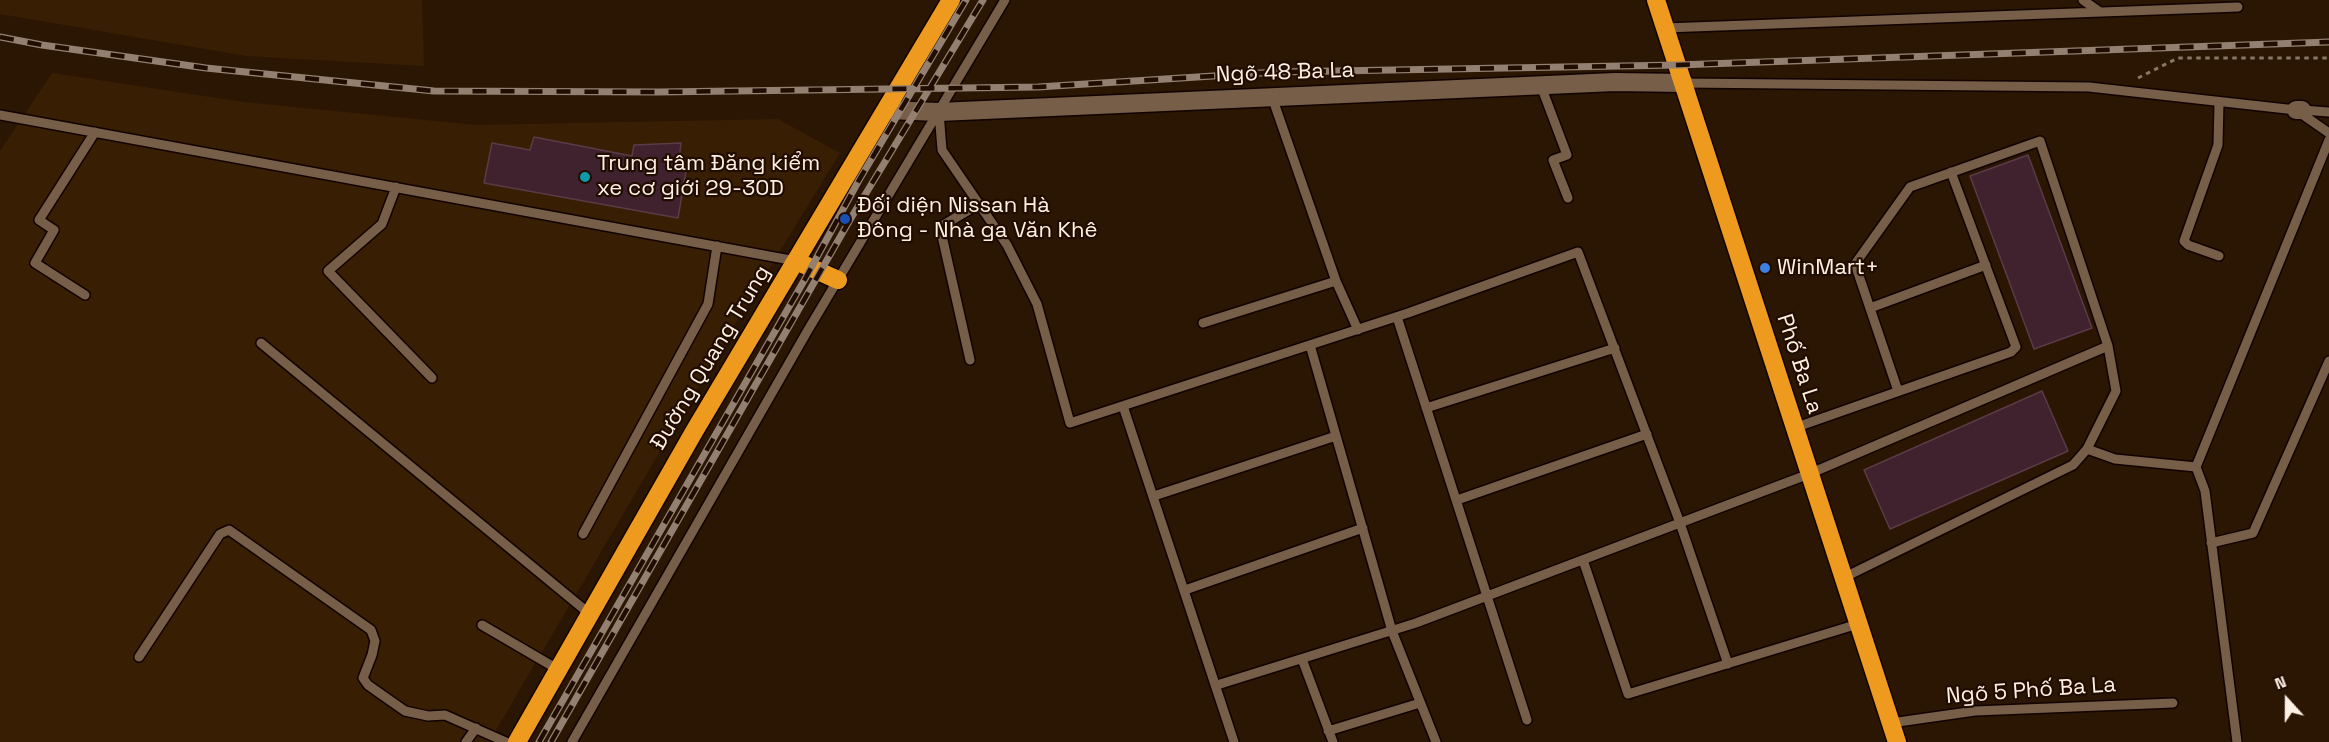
<!DOCTYPE html>
<meta charset="utf-8">
<style>
body{margin:0}
#map{position:relative;width:2329px;height:742px;overflow:hidden;background:#2b1603;font-family:"Space Grotesk",sans-serif}
canvas{display:block}
.north{position:absolute;left:2257px;top:670px;width:60px;height:60px;-webkit-text-stroke:4px #210d00;paint-order:stroke;rotate:339deg;font-size:16px;font-weight:700;line-height:24px;text-align:center;color:#fff0e4}
.north::after{content:'';display:block;margin:auto;width:21px;height:27px;background:#fff0e4;clip-path:polygon(50% 0,100% 100%,50% 72%,0 100%)}
</style>
<div id="map">
<canvas width="2329" height="742"></canvas>
<div class="north">N</div>
</div>
<script>
const ctx = document.querySelector('canvas').getContext('2d');
ctx.lineJoin = 'round';
function fill(path, color) { ctx.fillStyle = color; ctx.fill(path, 'evenodd'); }
const toPath = rows => new Path2D(rows.map(r => 'M' + r).join(''));
function stroke(path, color, width, dash) { ctx.strokeStyle = color; ctx.lineWidth = width; ctx.lineCap = dash ? 'butt' : 'round'; ctx.setLineDash(dash || []); ctx.stroke(path); }
function drawText(font, color, halo, rows, align = 'center') {
  ctx.font = font + ' "Space Grotesk",sans-serif'; ctx.lineWidth = 4.5; ctx.setLineDash([]); ctx.textBaseline = 'middle'; ctx.strokeStyle = halo; ctx.fillStyle = color; for (const [text, x, y, turn = 0] of rows) {
    ctx.save(); ctx.translate(x, y); ctx.rotate((+turn || 0) * Math.PI / 180); ctx.textAlign = isNaN(turn) ? turn : align; if (halo) ctx.strokeText(text, 0, 0); ctx.fillText(text, 0, 0); ctx.restore();
  }
}
fill(toPath([
 [0,0,422,0,424,66,246,56,0,14],
 [52,73,244,102,476,125,778,119,840,153,737,321,489,742,0,742,0,151]
]), '#381e03');
const building = toPath([
 [534,137,632,156,634,145,681,143,678,168,686,171,678,218,484,183,492,143,530,150,534,137],
 [2028,155,2092,328,2034,349,1970,176,2028,155],
 [2042,391,2068,451,1890,529,1864,470,2042,391]
]);
fill(building, '#3f222d');
stroke(building, '#5a3b46', 1.5);
const lane = toPath([
 [2083,0,2100,12],
 [1665,28,2238,7],
 [1684,83,2089,87,2296,110,2329,133],
 [1541,86,1567,155,1553,160,1568,198],
 [1272,97,1336,281],
 [2302,110,2329,112],
 [939,112,942,150,1007,245,1037,304,1070,423,1408,313,1578,252,1680,523,1728,664],
 [0,115,796,261],
 [396,187,382,224,328,271,432,378],
 [2219,256,2188,245,2184,241,2218,145,2219,102],
 [85,295,35,263,54,230,39,220,95,132],
 [1870,308,1986,265],
 [1397,317,1527,720],
 [1203,323,1336,281,1358,330],
 [261,343,591,615],
 [1310,345,1392,631,1436,742],
 [970,360,940,227,979,204],
 [1123,406,1234,742],
 [1426,408,1615,348],
 [1794,428,2011,352,2016,347,1951,172],
 [2087,449,2115,459,2196,467],
 [1154,496,1336,436],
 [1457,500,1647,434],
 [583,534,708,304,717,246],
 [2211,543,2253,533,2329,361],
 [1583,560,1628,694,1858,624],
 [1843,578,2073,465,2087,449,2116,391,2108,346,2040,141,1910,187,1855,264,1898,391],
 [1185,590,1363,528],
 [482,625,559,670],
 [139,657,220,534,229,530,371,630,375,641,372,655,363,678,368,685,405,711,428,716,445,715,506,742],
 [1302,659,1333,742],
 [1217,685,1416,623,1809,474,2108,346],
 [1891,723,1975,711,2173,703],
 [1328,731,1420,703],
 [466,742,476,728],
 [572,742,808,330,1005,0],
 [2237,742,2205,491,2196,467,2329,140]
]);
const street = toPath([
 [887,110,939,112,1615,82,1684,83],
 [2296,110,2302,110]
]);
const highway = toPath([
 [1656,0,1897,742],
 [796,261,838,280],
 [517,742,695,430,951,0]
]);
stroke(lane, '#120300', 12);
stroke(street, '#120300', 21);
stroke(highway, '#120300', 21);
stroke(toPath([
 [2138,78,2178,58,2329,58]
]), '#887666', 3, [4.5, 4.5]);
stroke(lane, '#765e48', 9);
stroke(street, '#765e48', 18);
stroke(highway, '#ee9a1e', 18);
const rail = toPath([
 [0,37,42,45,206,68,434,91,658,92,1038,87,1277,72,1678,65,2329,42],
 [539,742,805,279,859,180,966,0],
 [551,742,851,218,983,0]
]);
stroke(rail, '#938071', 7);
stroke(rail, '#210d00', 4.5, [14]);
for (const [x, y, r, color] of [
 [585,177,6,"#0f9aa8"],
 [845,219,6,"#1a4fb4"],
 [1765,268,6,"#3f7fe0"]
]) { const dot = new Path2D(); dot.arc(x, y, r, 0, 2 * Math.PI); ctx.fillStyle = color; ctx.fill(dot); stroke(dot, '#210d00', 2); }
drawText('22px', '#fff0e4', '#210d00', [
 ["Ngõ 48 Ba La",1285,73,-2],
 ["Đường Quang Trung",711,358,-59],
 ["Phố Ba La",1799,364,72],
 ["Ngõ 5 Phố Ba La",2031,691,-4]
]);
drawText('22px', '#fff0e4', '#210d00', [
 ["Trung tâm Đăng kiểm",597,164],
 ["xe cơ giới 29-30D",597,189],
 ["Đối diện Nissan Hà",857,206],
 ["Đông - Nhà ga Văn Khê",857,231],
 ["WinMart+",1777,268]
], 'left');
</script>
